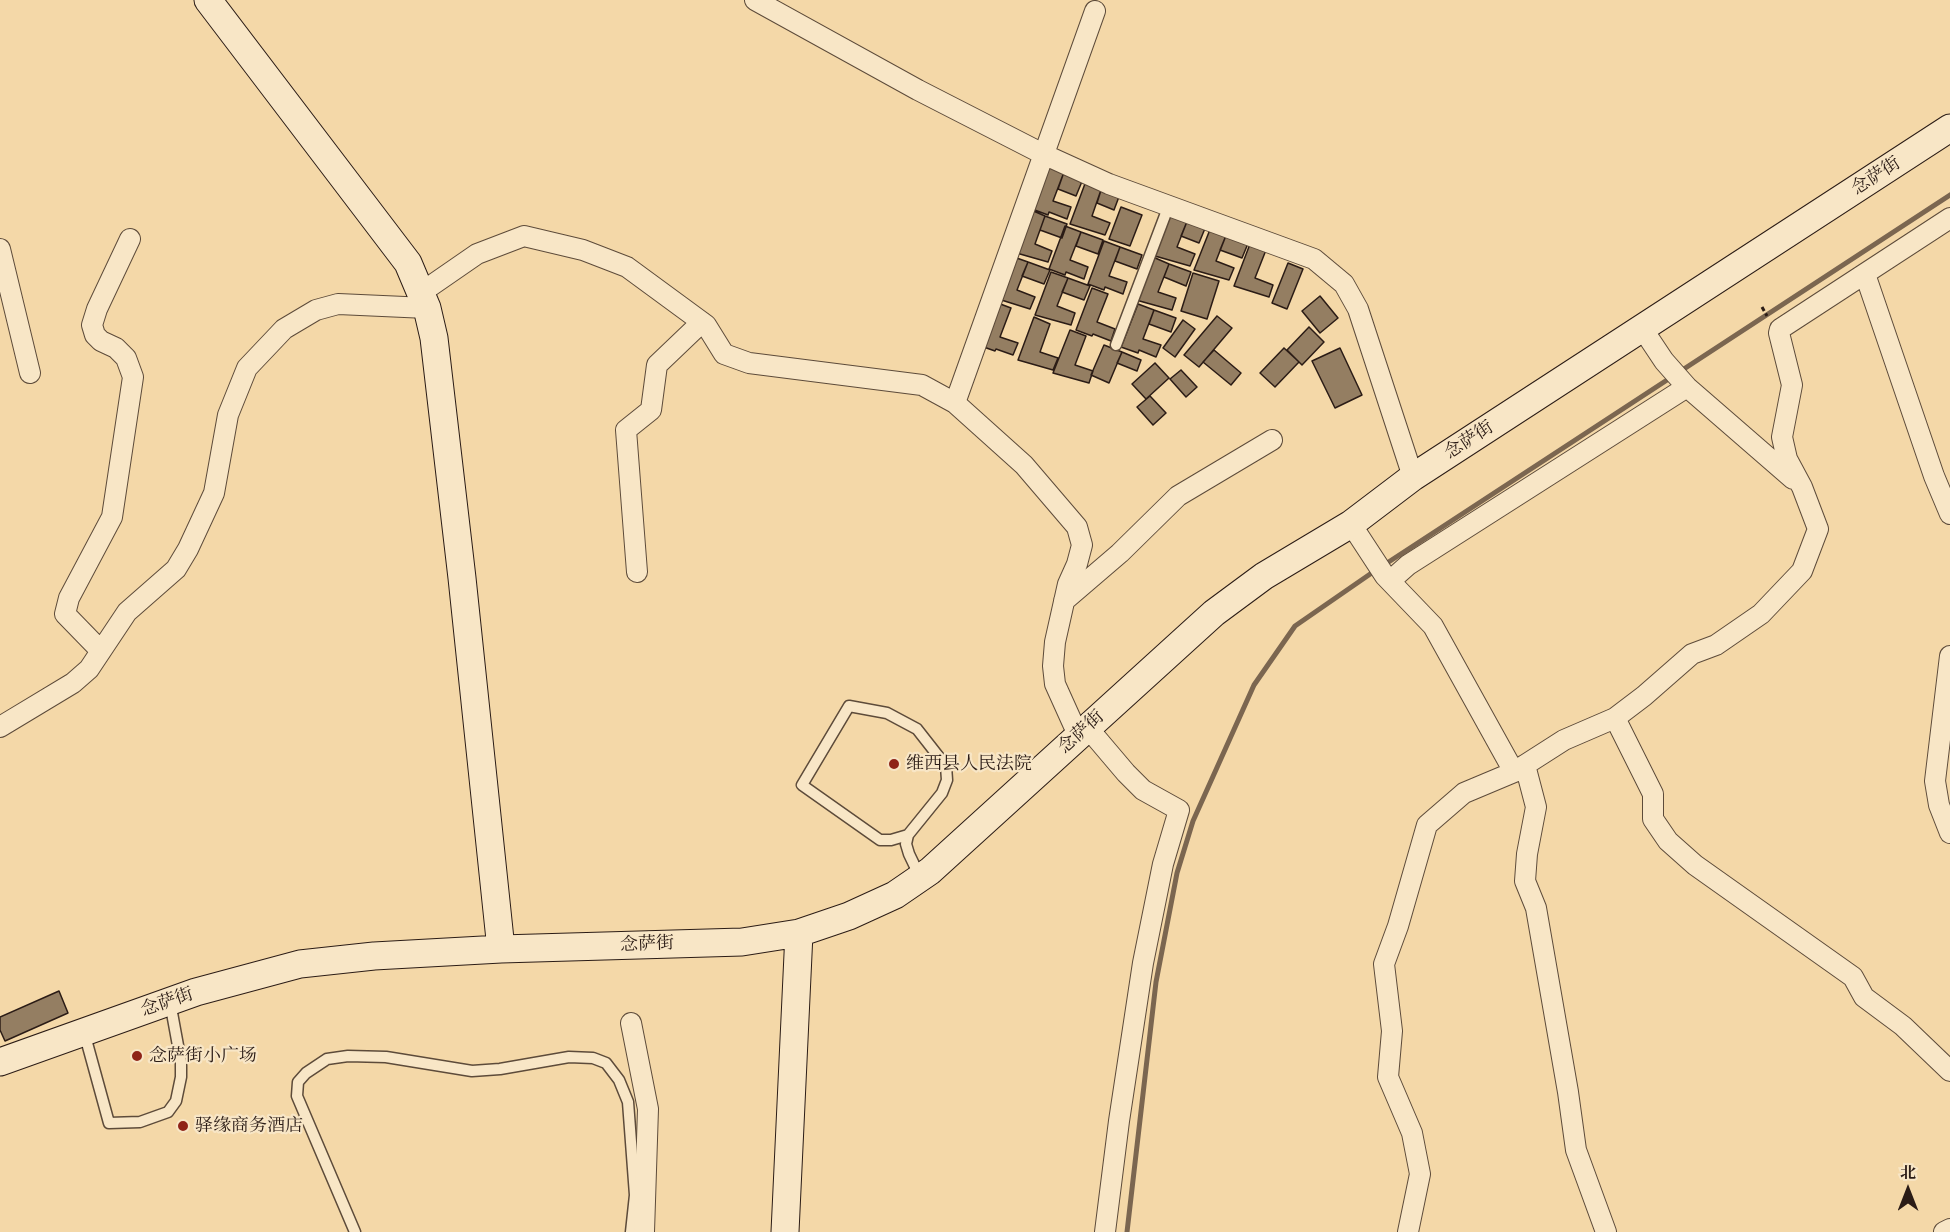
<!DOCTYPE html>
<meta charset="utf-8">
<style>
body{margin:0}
#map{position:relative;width:1950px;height:1232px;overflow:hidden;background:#f4d8a8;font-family:"Libre Caslon Text","Noto Serif SC",serif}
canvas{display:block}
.north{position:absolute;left:1878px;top:1160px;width:60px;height:60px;-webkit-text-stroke:4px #f8e6c6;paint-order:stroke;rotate:0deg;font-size:16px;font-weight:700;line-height:24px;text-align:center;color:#2b1c16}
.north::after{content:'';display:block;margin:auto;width:21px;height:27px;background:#2b1c16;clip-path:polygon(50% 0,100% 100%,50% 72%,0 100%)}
</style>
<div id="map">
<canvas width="1950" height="1232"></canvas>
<div class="north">北</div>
</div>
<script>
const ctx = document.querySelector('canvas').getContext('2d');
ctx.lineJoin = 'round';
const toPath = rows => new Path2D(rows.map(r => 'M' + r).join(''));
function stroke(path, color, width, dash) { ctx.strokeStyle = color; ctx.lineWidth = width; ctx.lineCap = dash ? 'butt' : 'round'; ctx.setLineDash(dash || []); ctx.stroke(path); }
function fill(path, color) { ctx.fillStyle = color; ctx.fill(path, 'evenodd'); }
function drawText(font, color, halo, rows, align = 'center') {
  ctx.font = font + ' "Libre Caslon Text","Noto Serif SC",serif'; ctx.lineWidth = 4.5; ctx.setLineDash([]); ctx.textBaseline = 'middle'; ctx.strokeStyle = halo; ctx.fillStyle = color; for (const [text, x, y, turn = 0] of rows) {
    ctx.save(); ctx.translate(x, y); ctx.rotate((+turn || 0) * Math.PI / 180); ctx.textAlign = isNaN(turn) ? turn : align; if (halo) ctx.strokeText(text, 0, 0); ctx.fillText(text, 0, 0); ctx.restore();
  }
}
stroke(toPath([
 [1384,565,1950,195],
 [1127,1232,1156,982,1177,873,1193,821,1254,685,1295,626,1376,570]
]), '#7b6650', 5);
const building = toPath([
 [1048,166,1064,172,1053,201,1071,207,1067,219,1049,212,1048,215,1032,209,1048,166],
 [1064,172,1083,179,1076,196,1058,189,1064,172],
 [1086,181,1102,187,1092,216,1110,223,1105,235,1070,224,1086,181],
 [1102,187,1120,194,1114,210,1097,203,1102,187],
 [1121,207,1142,215,1130,246,1109,239,1121,207],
 [1029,209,1045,216,1035,244,1052,251,1048,262,1013,252,1029,209],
 [1171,213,1188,219,1177,247,1195,254,1190,266,1155,256,1171,213],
 [1045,216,1067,224,1062,238,1040,230,1045,216],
 [1188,219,1206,226,1199,243,1181,236,1188,219],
 [1065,226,1081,232,1070,260,1088,267,1084,279,1066,272,1065,275,1049,269,1065,226],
 [1211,227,1227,233,1216,261,1234,268,1229,280,1194,270,1211,227],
 [1081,232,1103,240,1098,254,1076,246,1081,232],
 [1227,233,1249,241,1242,258,1220,250,1227,233],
 [1104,241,1120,247,1109,276,1127,282,1123,294,1105,287,1104,290,1088,284,1104,241],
 [1250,244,1266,250,1255,278,1273,285,1269,297,1234,286,1250,244],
 [1120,247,1142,255,1137,269,1115,261,1120,247],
 [1011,256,1028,262,1017,290,1035,297,1030,309,995,298,1011,256],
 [1153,257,1169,264,1158,292,1176,298,1172,310,1136,300,1153,257],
 [1028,262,1050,270,1044,284,1022,276,1028,262],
 [1288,263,1303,269,1287,309,1272,303,1288,263],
 [1169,264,1191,272,1186,286,1164,277,1169,264],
 [1051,272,1068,278,1057,306,1075,313,1071,325,1035,315,1051,272],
 [1193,273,1219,281,1207,319,1181,311,1193,273],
 [1068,278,1090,286,1084,300,1062,292,1068,278],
 [1092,288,1108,294,1097,322,1115,329,1111,341,1093,334,1092,336,1076,330,1092,288],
 [1320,296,1338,318,1320,333,1302,311,1320,296],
 [995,302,1011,308,1000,337,1018,343,1013,355,996,349,995,351,978,345,995,302],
 [1138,304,1154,310,1143,339,1161,345,1156,357,1139,350,1138,353,1121,347,1138,304],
 [1154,310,1176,318,1171,332,1149,324,1154,310],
 [1217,316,1232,328,1199,367,1184,355,1217,316],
 [1034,317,1050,324,1040,352,1058,358,1053,370,1018,360,1034,317],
 [1183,320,1195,329,1175,357,1163,348,1183,320],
 [1309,327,1324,342,1302,365,1287,350,1309,327],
 [1070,330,1086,336,1075,365,1093,371,1089,383,1053,373,1070,330],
 [1104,345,1122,352,1109,383,1091,375,1104,345],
 [1284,348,1299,362,1275,387,1260,373,1284,348],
 [1340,348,1362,395,1335,408,1312,361,1340,348],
 [1214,350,1241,373,1231,385,1203,362,1214,350],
 [1122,352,1141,360,1137,371,1117,363,1122,352],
 [1155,363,1169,378,1146,399,1132,384,1155,363],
 [1181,370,1197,387,1186,397,1170,379,1181,370],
 [1150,396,1166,413,1153,425,1137,407,1150,396],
 [59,991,68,1013,5,1041,0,1030,0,1017,59,991]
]);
fill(building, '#947e62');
stroke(building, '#2b1c16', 1.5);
const lane = toPath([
 [1116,345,1169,205],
 [908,835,891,840,880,840,802,785,849,706,887,713,917,729,946,766,947,780,942,793,908,835,906,844,909,854,920,877],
 [84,1032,109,1123,140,1122,168,1112,176,1101,181,1077,181,1062,170,1002],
 [355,1232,297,1096,298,1082,306,1073,327,1059,348,1056,386,1057,472,1071,500,1069,569,1057,593,1058,606,1063,619,1080,628,1102,635,1195,631,1232]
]);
const street = toPath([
 [755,0,918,90,1043,154,1109,184,1314,259,1344,284,1358,309,1413,477],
 [0,249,30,373],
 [1865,274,1934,476,1950,514],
 [422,292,477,254,524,236,583,250,627,267,706,325,724,354,749,363,922,385,955,403,1024,465,1077,527,1082,545,1077,564,1068,584,1055,642,1053,666,1055,684,1078,735],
 [1642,328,1664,361,1687,387,1793,479],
 [955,403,1095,11],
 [1351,524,1385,576,1433,626,1514,772],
 [637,572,626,430,651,410,657,365,702,322],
 [1390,581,1408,565,1687,387],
 [1064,601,1120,553,1178,496,1272,440],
 [101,651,65,614,69,598,112,517,133,377,126,358,116,348,101,341,95,335,92,325,97,309,130,239],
 [1950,656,1935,781,1939,805,1950,833],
 [1615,718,1653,794,1653,819,1668,841,1695,865,1853,977,1864,997,1903,1026,1950,1071],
 [0,727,73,683,89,669,127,612,176,569,188,549,214,493,228,415,247,368,284,329,316,310,338,304,427,308],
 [1087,727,1126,773,1143,790,1179,810,1163,864,1143,963,1119,1121,1105,1232],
 [1525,765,1536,807,1527,854,1525,881,1536,908,1568,1092,1576,1150,1606,1232],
 [631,1023,648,1109,644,1232],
 [1408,1232,1420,1174,1412,1133,1388,1077,1392,1031,1384,964,1398,926,1427,825,1464,793,1514,772,1564,740,1615,718,1644,696,1692,654,1716,645,1761,614,1802,571,1818,529,1802,487,1787,459,1782,437,1792,385,1779,333,1780,329,1950,218],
 [1944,1232,1950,1229]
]);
const secondary = toPath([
 [208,0,408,263,427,308,434,338,462,578,501,949],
 [0,1062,196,992,300,964,374,956,501,949,742,942,799,933,849,916,895,895,930,871,1214,613,1264,576,1351,524,1413,477,1950,128],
 [785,1232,799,933]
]);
stroke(lane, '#5d4b3a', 13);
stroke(street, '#5d4b3a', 22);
stroke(secondary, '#2b1c16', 29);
stroke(toPath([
 [1762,307,1767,316]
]), '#2b1c16', 3, [4.5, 3]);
stroke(lane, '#f8e6c6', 10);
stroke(street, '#f8e6c6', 20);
stroke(secondary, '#f8e6c6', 27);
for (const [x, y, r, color] of [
 [894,764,6,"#8f2418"],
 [137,1056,6,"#8f2418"],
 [183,1126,6,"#8f2418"]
]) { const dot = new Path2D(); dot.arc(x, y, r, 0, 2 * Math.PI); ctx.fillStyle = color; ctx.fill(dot); stroke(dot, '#f8e6c6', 2); }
drawText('18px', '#2b1c16', '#f8e6c6', [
 ["念萨街",1876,176,-33],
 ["念萨街",1469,440,-33],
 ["念萨街",1081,732,-42],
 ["念萨街",647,944,-2],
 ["念萨街",167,1002,-19]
]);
drawText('18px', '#2b1c16', '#f8e6c6', [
 ["维西县人民法院",906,764],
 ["念萨街小广场",149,1056],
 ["驿缘商务酒店",195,1126]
], 'left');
</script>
